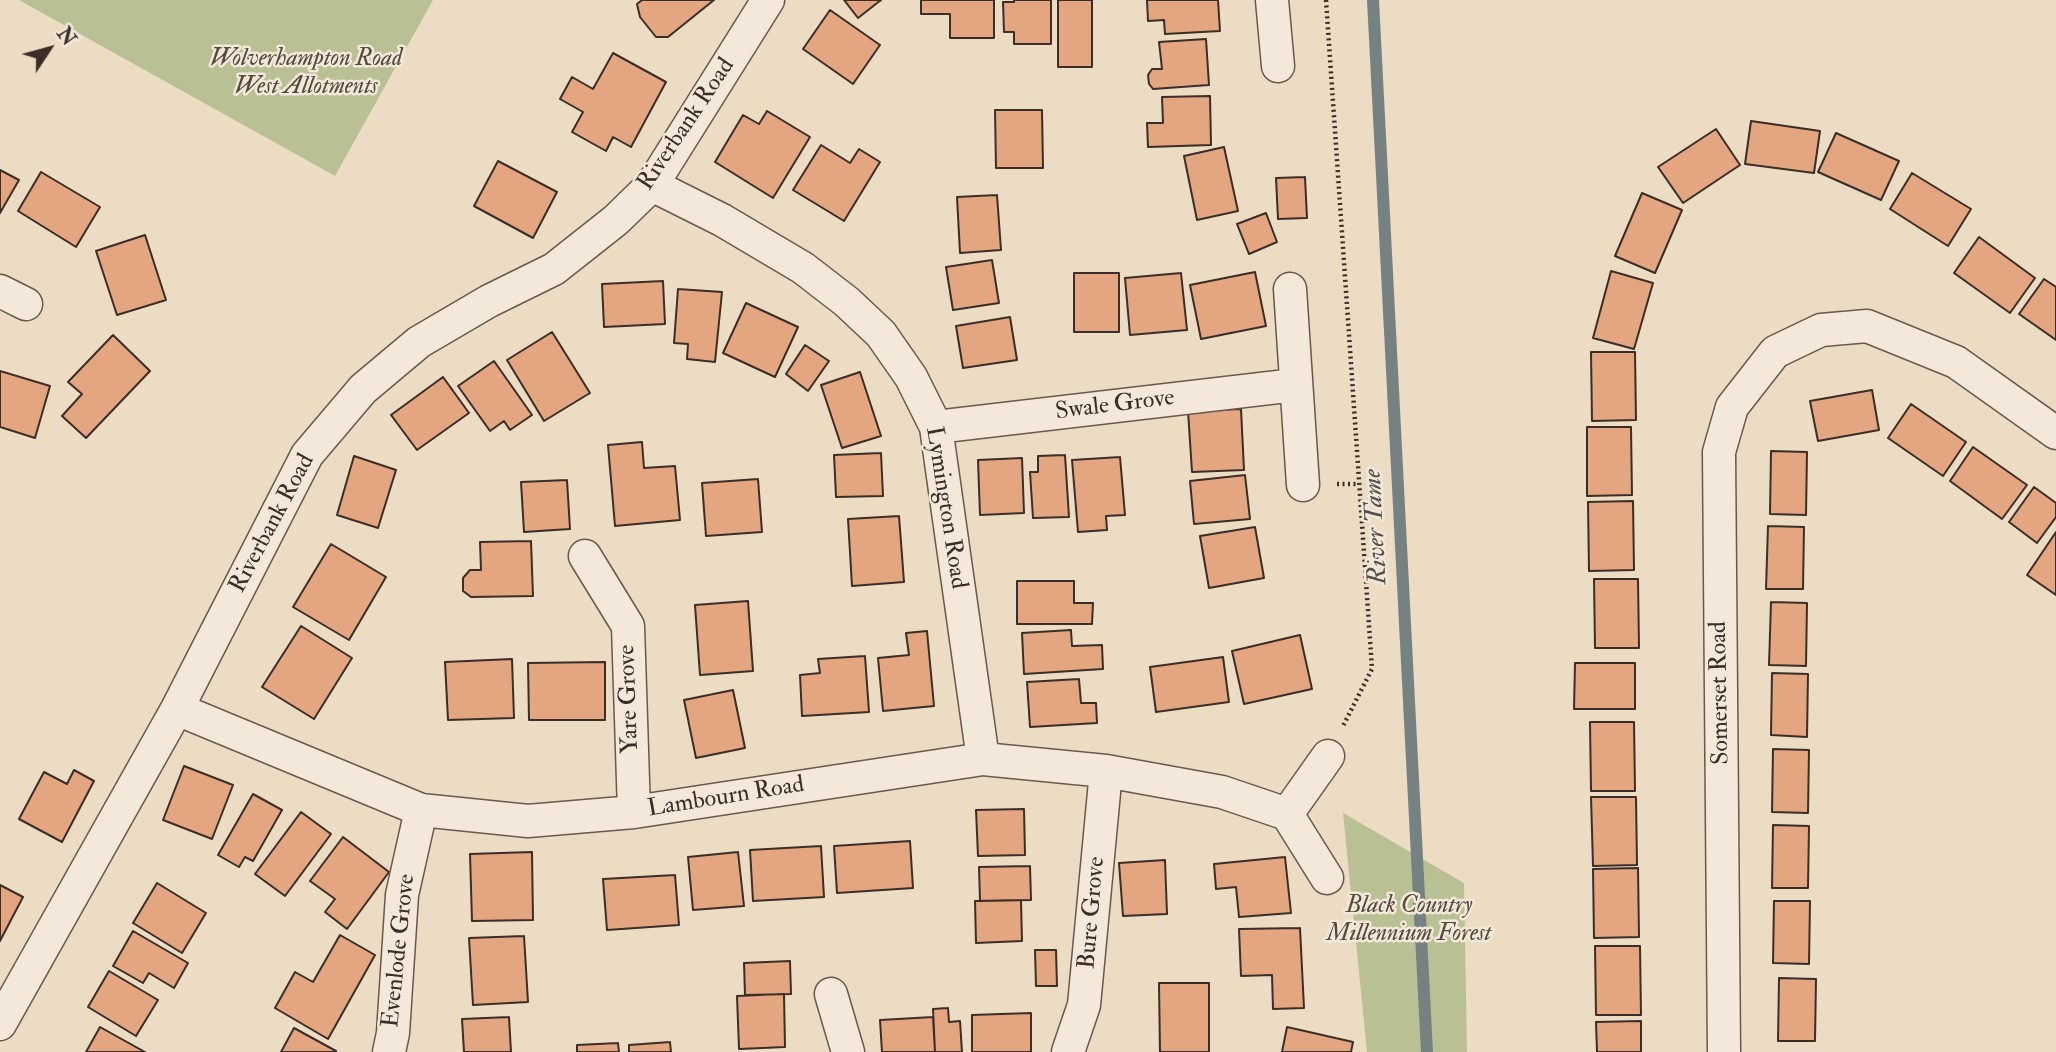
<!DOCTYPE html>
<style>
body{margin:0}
#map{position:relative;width:2056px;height:1052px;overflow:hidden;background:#eddcc4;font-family:"IM FELL Double Pica",serif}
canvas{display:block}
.north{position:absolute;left:14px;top:14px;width:70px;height:70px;-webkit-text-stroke:5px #f3e8d9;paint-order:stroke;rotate:54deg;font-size:19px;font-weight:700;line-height:28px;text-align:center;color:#3b2d27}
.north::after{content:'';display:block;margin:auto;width:24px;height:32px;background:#3b2d27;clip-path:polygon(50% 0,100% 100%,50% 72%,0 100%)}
</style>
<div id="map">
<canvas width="2056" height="1052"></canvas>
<div class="north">N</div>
</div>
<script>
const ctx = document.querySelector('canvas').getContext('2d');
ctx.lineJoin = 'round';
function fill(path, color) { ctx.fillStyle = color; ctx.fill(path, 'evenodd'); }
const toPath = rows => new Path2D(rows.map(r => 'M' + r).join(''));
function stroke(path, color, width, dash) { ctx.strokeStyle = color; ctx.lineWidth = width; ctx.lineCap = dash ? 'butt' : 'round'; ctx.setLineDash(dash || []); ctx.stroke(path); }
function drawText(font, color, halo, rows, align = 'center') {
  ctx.font = font + ' "IM FELL Double Pica",serif'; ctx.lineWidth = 5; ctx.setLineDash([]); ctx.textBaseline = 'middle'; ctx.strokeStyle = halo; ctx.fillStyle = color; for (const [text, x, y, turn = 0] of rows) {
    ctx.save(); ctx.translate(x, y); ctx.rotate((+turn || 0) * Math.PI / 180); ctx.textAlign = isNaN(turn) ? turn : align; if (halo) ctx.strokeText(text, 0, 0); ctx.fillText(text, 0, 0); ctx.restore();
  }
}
fill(toPath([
 [19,0,433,0,335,176],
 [1343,813,1464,883,1467,1052,1367,1052]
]), '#b9c094');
stroke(toPath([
 [1373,0,1427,1052]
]), '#768182', 12);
const building = toPath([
 [642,0,714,0,668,37,656,37,640,17,637,4,642,0],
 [844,0,881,0,858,18,844,0],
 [921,0,994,0,994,38,950,38,950,14,921,14,921,0],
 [1014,0,1051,0,1051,44,1014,44,1014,32,1004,32,1003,2,1014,2,1014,0],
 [1058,0,1092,0,1092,67,1058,67,1058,0],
 [1147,0,1218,0,1220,31,1165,34,1164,20,1148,21,1147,0],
 [830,10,880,45,853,84,803,49,830,10],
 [1206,39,1209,85,1153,89,1149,84,1148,75,1152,69,1162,69,1159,42,1206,39],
 [613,53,666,82,631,147,613,137,606,151,572,132,583,112,560,99,572,77,593,89,613,53],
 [1210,96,1211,145,1148,147,1147,123,1163,123,1162,97,1210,96],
 [995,110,1042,110,1043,168,996,168,995,110],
 [767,111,810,137,773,198,715,162,743,115,759,124,767,111],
 [1751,121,1820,131,1814,173,1745,164,1751,121],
 [1716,129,1740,165,1683,203,1658,167,1716,129],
 [1836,133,1899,161,1881,200,1818,172,1836,133],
 [821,145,850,163,859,149,880,162,844,221,793,190,821,145],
 [1224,147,1238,211,1197,220,1184,156,1224,147],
 [498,161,557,192,533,238,474,206,498,161],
 [0,170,19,180,0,213,0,170],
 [41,172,100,207,76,247,18,211,41,172],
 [1912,173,1971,209,1948,246,1890,209,1912,173],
 [1305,177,1307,218,1278,219,1276,178,1305,177],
 [1642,193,1682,210,1655,273,1615,256,1642,193],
 [997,195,1001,250,960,253,957,197,997,195],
 [1266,213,1277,242,1249,254,1237,224,1266,213],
 [145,235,166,300,117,315,96,251,145,235],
 [1979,237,2035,278,2010,313,1954,273,1979,237],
 [992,260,999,303,953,310,946,267,992,260],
 [1611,271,1653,283,1634,349,1593,338,1611,271],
 [1255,272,1266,326,1201,339,1190,285,1255,272],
 [1074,273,1119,273,1119,332,1074,332,1074,273],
 [1181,273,1187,330,1130,335,1125,278,1181,273],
 [2044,279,2056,287,2056,340,2019,314,2044,279],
 [663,281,665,324,604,327,602,284,663,281],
 [678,289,722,292,715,362,687,359,688,344,674,343,678,289],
 [746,303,798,327,775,377,723,353,746,303],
 [1010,317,1017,360,963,368,956,326,1010,317],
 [552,332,590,393,544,421,507,360,552,332],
 [113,335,150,371,86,438,62,416,82,394,68,382,113,335],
 [805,345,829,361,808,391,786,374,805,345],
 [1591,352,1635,352,1636,420,1592,421,1591,352],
 [494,361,532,415,510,430,504,421,490,431,458,386,494,361],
 [0,371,50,386,35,438,0,427,0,371],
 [860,372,881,436,842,448,821,385,860,372],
 [443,377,469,413,417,450,391,415,443,377],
 [1872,390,1879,430,1818,441,1810,401,1872,390],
 [1911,404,1966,442,1943,476,1888,438,1911,404],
 [1241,409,1244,470,1192,472,1188,411,1241,409],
 [1587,427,1631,427,1632,495,1587,496,1587,427],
 [642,442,644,468,675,466,680,520,615,526,608,445,642,442],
 [1973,447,2027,485,2002,519,1950,481,1973,447],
 [1771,451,1807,452,1806,515,1770,514,1771,451],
 [881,453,883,496,836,497,834,455,881,453],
 [1065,455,1069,517,1033,518,1030,472,1038,472,1038,456,1065,455],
 [354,456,396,470,378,528,337,515,354,456],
 [1120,457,1125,515,1106,516,1107,530,1078,532,1072,460,1120,457],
 [1022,458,1024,513,980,515,978,460,1022,458],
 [1245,475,1250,519,1194,524,1190,481,1245,475],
 [758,479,762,532,706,536,702,483,758,479],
 [567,480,570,529,524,532,521,482,567,480],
 [2034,487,2056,503,2056,517,2037,543,2009,522,2034,487],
 [1633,501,1634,570,1589,571,1588,502,1633,501],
 [899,516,904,582,852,586,848,519,899,516],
 [1768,526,1804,527,1803,589,1766,589,1768,526],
 [1255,527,1264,578,1209,588,1200,536,1255,527],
 [2056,532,2056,595,2027,575,2056,532],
 [531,541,533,596,471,597,463,591,463,578,470,570,481,570,480,542,531,541],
 [331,544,386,577,349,640,293,607,331,544],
 [1594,579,1638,579,1639,648,1595,648,1594,579],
 [1017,581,1074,581,1074,603,1093,603,1092,624,1017,624,1017,581],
 [748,601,753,671,700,675,695,605,748,601],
 [1771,602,1807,603,1806,666,1769,665,1771,602],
 [301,626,352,658,314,719,262,687,301,626],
 [1071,630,1072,646,1102,645,1103,669,1024,674,1022,633,1071,630],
 [927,631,934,706,883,711,878,658,909,655,906,633,927,631],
 [1300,635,1312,689,1244,704,1232,651,1300,635],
 [865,656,869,712,802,716,800,675,820,673,818,659,865,656],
 [1223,657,1229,702,1156,712,1150,667,1223,657],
 [512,659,514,718,448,720,445,662,512,659],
 [605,662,605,720,529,720,528,663,605,662],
 [1575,663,1635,663,1635,709,1574,709,1575,663],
 [1772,673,1808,674,1807,737,1771,735,1772,673],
 [1079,679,1081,703,1096,703,1097,723,1030,727,1027,682,1079,679],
 [733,690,745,748,696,758,684,700,733,690],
 [1590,722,1634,722,1635,791,1591,791,1590,722],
 [1773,749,1809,750,1808,813,1772,812,1773,749],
 [184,766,233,785,212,839,163,820,184,766],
 [74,770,94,781,62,842,19,819,44,772,67,784,74,770],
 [253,794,282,810,253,861,245,857,239,867,218,855,253,794],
 [1591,797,1636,797,1637,865,1593,866,1591,797],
 [1024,809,1025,855,978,856,976,810,1024,809],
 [301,812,331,834,285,896,255,874,301,812],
 [1773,825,1809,826,1808,888,1772,888,1773,825],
 [343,837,389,872,347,929,325,912,335,899,310,881,343,837],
 [910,841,913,888,837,893,834,846,910,841],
 [821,846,824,897,753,901,750,850,821,846],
 [532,852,533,920,472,921,470,854,532,852],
 [738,852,744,906,693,910,688,857,738,852],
 [1285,857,1291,913,1239,917,1236,887,1216,889,1214,864,1285,857],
 [1165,860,1167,914,1123,916,1119,863,1165,860],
 [1030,866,1031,900,980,901,979,867,1030,866],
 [1638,868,1639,937,1594,938,1593,869,1638,868],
 [675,875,679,925,607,930,603,879,675,875],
 [157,883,206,913,182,953,133,923,157,883],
 [0,885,23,897,0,941,0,885],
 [1021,900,1022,941,976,943,975,901,1021,900],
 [1774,901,1810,901,1809,964,1773,963,1774,901],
 [1300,928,1304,1008,1273,1009,1272,975,1241,976,1239,929,1300,928],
 [133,931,188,963,174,988,149,973,143,983,113,966,133,931],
 [340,935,375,955,328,1039,275,1008,295,972,313,982,340,935],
 [524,936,528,1002,473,1005,469,938,524,936],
 [1595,946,1640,946,1641,1015,1596,1015,1595,946],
 [1035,950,1056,950,1057,986,1036,986,1035,950],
 [790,961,791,994,745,995,744,963,790,961],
 [109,971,158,1000,136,1036,88,1007,109,971],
 [1779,978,1816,979,1815,1041,1778,1041,1779,978],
 [1159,983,1209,983,1209,1052,1160,1052,1159,983],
 [784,994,785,1047,739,1049,737,996,784,994],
 [948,1008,949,1022,960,1021,962,1052,935,1052,933,1009,948,1008],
 [1031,1013,1031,1052,972,1052,972,1015,1031,1013],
 [509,1017,511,1052,464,1052,462,1019,509,1017],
 [933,1017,935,1052,882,1052,880,1020,933,1017],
 [1641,1021,1641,1052,1597,1052,1596,1022,1641,1021],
 [100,1027,145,1052,86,1052,100,1027],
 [1287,1027,1353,1042,1351,1052,1282,1052,1287,1027],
 [294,1028,336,1051,336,1052,281,1052,294,1028],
 [670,1042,671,1052,629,1052,629,1045,670,1042],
 [618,1043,619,1052,577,1052,577,1045,618,1043]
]);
fill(building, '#e3a681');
stroke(building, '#3b2d27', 2);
const minor = toPath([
 [1272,0,1278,66],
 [652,185,722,220,803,268,847,302,881,334,911,377,936,427,983,759],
 [1290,289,1303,485],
 [0,291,26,304],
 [936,427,1295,385],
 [585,556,628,626,634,812],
 [177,709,421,810,528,821,634,812,983,759,1106,771,1222,792,1287,814],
 [1327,878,1287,814,1328,756],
 [831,994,848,1052],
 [0,1024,177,709,307,455,363,389,419,342,489,301,554,269,616,220,652,185,768,0],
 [389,1052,393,1033,402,895,421,810],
 [1068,1052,1084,1005,1106,771],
 [1724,1052,1719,452,1732,407,1775,352,1821,330,1867,326,1956,362,2056,433]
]);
stroke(minor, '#68594e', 35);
stroke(toPath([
 [1326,0,1372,669,1343,726],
 [1337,484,1357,484]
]), '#3b2d27', 4.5, [2, 3.5]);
stroke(minor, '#f3e8d9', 32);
drawText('italic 24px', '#544a3d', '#f3e8d9', [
 ["Wolverhampton Road",306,60],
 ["West Allotments",306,88],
 ["Black Country",1409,907],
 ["Millennium Forest",1409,935]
]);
drawText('24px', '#3b2d27', '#f3e8d9', [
 ["Riverbank Road",687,125,-56],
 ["Swale Grove",1115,406,-7],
 ["Lymington Road",945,508,81],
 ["Riverbank Road",273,524,-62],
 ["Somerset Road",1721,693,-91],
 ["Yare Grove",630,699,-92],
 ["Lambourn Road",726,798,-9],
 ["Bure Grove",1093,913,-85],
 ["Evenlode Grove",400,951,-84]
]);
drawText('italic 26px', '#54504d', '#f3e8d9', [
 ["River Tame",1377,527,-93]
]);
</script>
